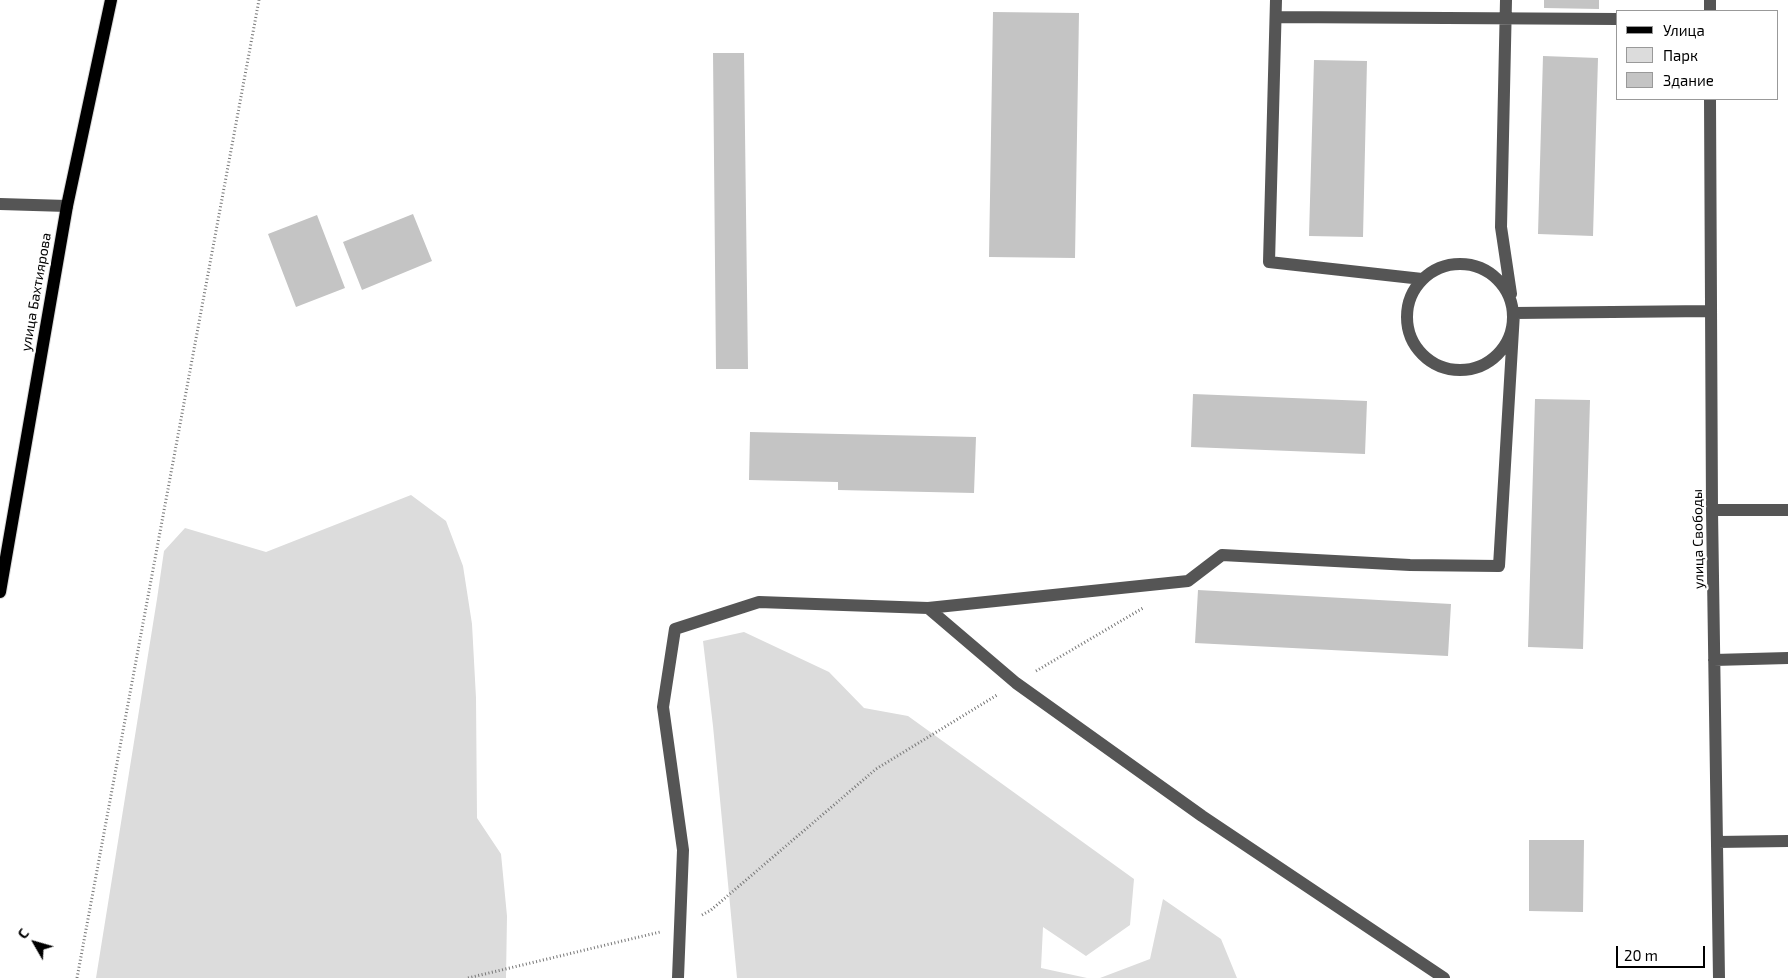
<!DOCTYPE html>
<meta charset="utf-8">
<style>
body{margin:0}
#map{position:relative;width:1788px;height:978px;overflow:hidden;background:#fff;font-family:"Exo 2",sans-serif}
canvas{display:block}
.legend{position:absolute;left:1616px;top:10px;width:162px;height:90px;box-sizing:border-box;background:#fff;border:1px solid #999;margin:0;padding:6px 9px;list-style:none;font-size:15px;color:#000}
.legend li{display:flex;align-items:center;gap:10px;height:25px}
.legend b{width:25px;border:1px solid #999}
.north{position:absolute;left:10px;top:918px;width:50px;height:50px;-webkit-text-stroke:4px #fff;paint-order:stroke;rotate:308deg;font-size:14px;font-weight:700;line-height:20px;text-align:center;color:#000}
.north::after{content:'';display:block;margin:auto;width:18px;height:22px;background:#000;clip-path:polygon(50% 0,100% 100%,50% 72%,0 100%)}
.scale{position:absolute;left:1616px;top:946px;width:89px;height:22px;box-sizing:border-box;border:2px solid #000;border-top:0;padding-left:6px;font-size:15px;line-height:18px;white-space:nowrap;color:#000;-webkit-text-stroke:4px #fff;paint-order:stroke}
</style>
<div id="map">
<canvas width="1788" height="978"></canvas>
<ul class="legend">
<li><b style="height:6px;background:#000"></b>Улица</li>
<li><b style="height:14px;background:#dcdcdc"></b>Парк</li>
<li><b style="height:14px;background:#c4c4c4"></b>Здание</li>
</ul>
<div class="north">С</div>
<div class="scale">20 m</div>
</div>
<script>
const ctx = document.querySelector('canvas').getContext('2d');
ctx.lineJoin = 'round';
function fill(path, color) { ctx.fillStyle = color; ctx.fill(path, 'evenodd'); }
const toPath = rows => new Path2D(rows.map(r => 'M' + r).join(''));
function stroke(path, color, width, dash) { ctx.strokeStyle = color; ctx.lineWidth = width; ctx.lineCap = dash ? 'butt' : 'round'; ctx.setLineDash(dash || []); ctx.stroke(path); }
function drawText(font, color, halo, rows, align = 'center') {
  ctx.font = font + ' "Exo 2",sans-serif'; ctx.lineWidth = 4.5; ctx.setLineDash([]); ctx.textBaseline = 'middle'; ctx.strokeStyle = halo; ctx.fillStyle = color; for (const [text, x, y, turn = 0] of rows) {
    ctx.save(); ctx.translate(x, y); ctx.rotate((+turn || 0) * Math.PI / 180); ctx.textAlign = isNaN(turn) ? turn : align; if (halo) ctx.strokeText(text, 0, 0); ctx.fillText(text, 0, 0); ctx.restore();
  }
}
fill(toPath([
 [411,495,446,521,463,566,472,624,476,698,477,818,501,854,507,916,506,978,96,978,157,599,164,551,185,528,266,552],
 [744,632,829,672,864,708,908,716,1134,879,1130,925,1086,956,1043,927,1041,968,1087,978,737,978,713,726,703,641],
 [1163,899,1221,939,1237,978,1100,978,1150,959]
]), '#dcdcdc');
fill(toPath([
 [1544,0,1599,0,1599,9,1544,8],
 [993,12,1079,13,1075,258,989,257],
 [713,53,744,53,748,369,716,369],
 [1543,56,1598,58,1593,236,1538,234],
 [1314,60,1367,61,1363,237,1309,236],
 [413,214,432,261,362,290,343,242],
 [317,215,345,288,296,307,268,234],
 [1193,394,1367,401,1365,454,1191,447],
 [1535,399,1590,400,1583,649,1528,647],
 [750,432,976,437,974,493,838,490,838,482,749,480],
 [1198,590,1451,604,1448,656,1195,643],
 [1529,840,1584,840,1583,912,1529,911]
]), '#c4c4c4');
const major = toPath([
 [0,592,67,206,111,0]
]);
stroke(major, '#dbdbdb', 14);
stroke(toPath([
 [1036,671,1143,608],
 [702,915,711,910,876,769,997,695],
 [77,978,259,0],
 [468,978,660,932]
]), '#777', 3, [1, 2.5]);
stroke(toPath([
 [1276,0,1269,262,1422,279],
 [1506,0,1501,227,1511,294],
 [1710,11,1710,0],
 [1276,17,1617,19],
 [1710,99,1712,510,1719,978],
 [0,204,67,206],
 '1407 317a53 53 0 1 1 106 0a53 53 0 1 1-106 0Z',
 [1712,510,1788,510],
 [928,608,1016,683,1202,816,1444,978],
 [1714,660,1788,658],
 [1717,842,1788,841],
 [678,978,683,850,663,707,675,629,759,602,928,608,1188,581,1222,555,1410,565,1499,566,1514,313,1710,311]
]), '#555', 12);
stroke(major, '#000', 12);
drawText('14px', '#000', '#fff', [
 ["улица Бахтиярова",36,292,-80],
 ["улица Свободы",1698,539,-91]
]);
</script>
